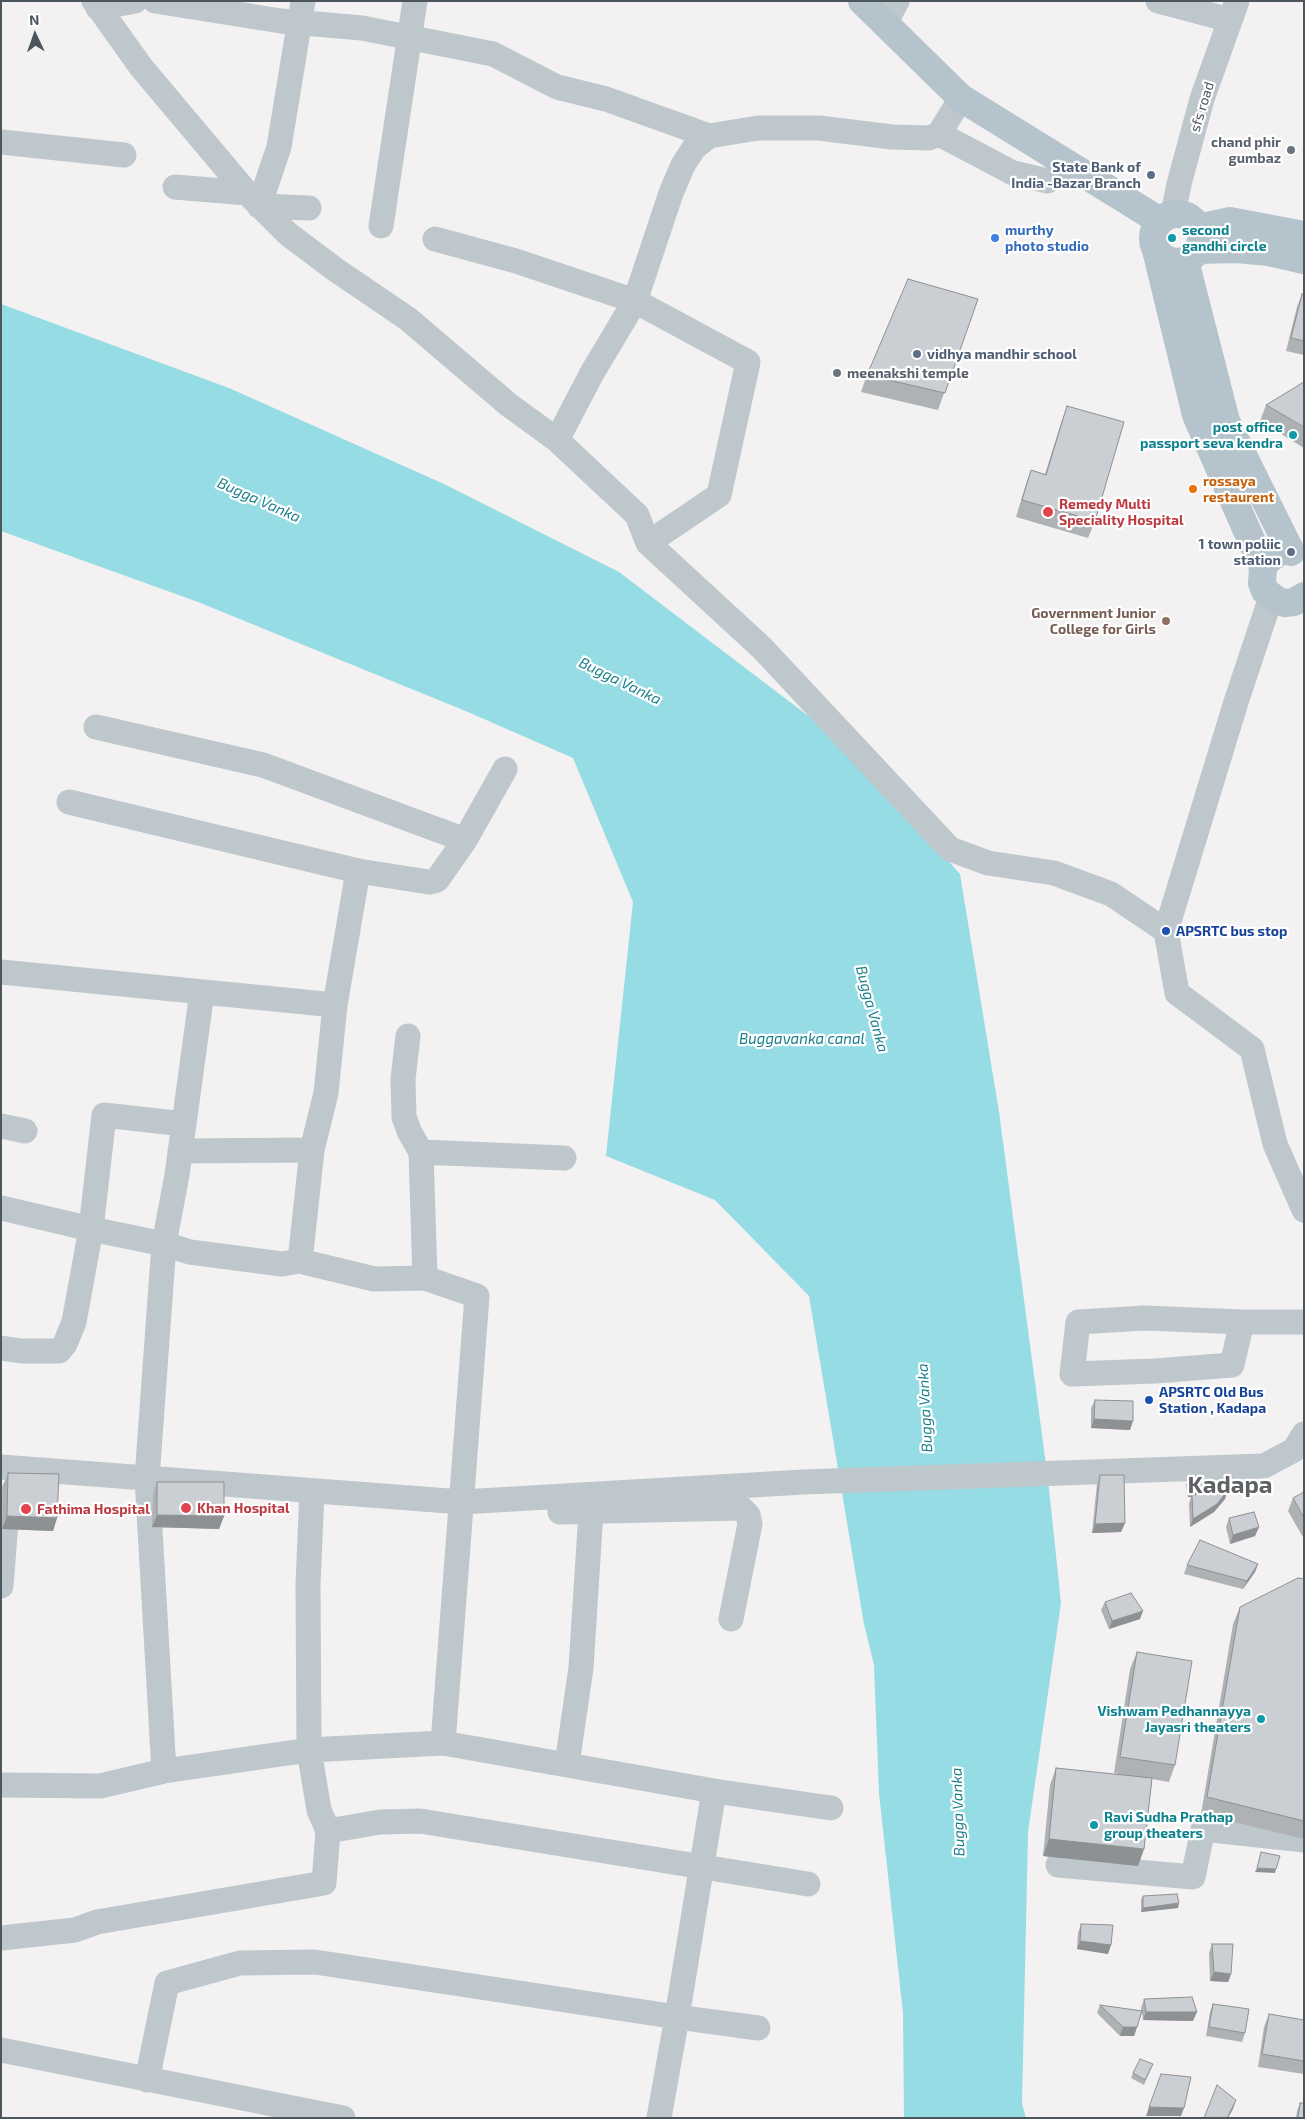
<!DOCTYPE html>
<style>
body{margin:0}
#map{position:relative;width:1305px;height:2119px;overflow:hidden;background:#f3f1f1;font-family:"Exo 2",sans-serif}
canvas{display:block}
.frame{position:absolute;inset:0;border:2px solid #4b565d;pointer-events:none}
.north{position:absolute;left:10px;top:10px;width:50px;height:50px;-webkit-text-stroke:4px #fff;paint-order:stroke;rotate:357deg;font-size:14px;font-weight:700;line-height:20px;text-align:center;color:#4b565d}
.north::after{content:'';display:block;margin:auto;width:18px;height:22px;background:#4b565d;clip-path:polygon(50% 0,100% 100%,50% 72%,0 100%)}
</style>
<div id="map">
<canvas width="1305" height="2119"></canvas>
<div class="frame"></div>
<div class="north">N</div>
</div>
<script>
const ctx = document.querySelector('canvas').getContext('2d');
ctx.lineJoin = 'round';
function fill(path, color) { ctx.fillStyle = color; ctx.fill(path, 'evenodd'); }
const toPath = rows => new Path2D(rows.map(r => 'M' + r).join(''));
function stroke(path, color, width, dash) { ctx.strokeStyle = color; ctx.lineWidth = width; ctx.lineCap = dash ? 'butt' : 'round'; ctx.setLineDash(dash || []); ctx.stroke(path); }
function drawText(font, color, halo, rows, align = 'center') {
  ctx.font = font + ' "Exo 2",sans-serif'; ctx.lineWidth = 4.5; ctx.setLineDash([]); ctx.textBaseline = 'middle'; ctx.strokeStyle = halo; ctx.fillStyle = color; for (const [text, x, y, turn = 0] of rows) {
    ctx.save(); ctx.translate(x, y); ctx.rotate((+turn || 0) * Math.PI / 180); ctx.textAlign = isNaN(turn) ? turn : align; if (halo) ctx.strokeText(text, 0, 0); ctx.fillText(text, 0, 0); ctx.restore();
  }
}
fill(toPath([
 [1,304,229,388,444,484,619,572,840,740,960,874,999,1112,1048,1480,1061,1603,1028,1832,1022,2104,1026,2118,904,2118,903,2013,879,1793,874,1665,864,1624,809,1296,715,1200,606,1156,633,902,573,758,468,712,198,602,1,531]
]), '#96dce4');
stroke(toPath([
 [94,1,141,67,247,193,288,234,336,270,408,319,509,405,557,440],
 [155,1,281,21,362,28,493,54,557,87,606,99,709,136],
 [303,1,279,147,259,206,309,208],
 [1158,1,1230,20],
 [98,8,135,1],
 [885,24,897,1],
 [939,134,1013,173,1048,181,1070,165],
 [1,142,124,155],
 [175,187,247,193],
 [1173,214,1179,184,1202,99,1237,1],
 [381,226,415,1],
 [435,239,516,261,635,301,748,362,719,495,648,543,762,648,950,849,988,863,1054,873,1111,894,1166,931],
 [648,543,637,515,557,440,592,373,635,301,671,193,683,165,694,148,709,136,758,128,819,128,892,137,929,138,939,134,961,98],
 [1271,597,1236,702,1166,931,1177,993,1252,1049,1275,1144,1304,1210],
 [96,727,263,765,465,840],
 [69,802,358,871],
 [1,972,335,1005,358,871,429,882,437,880,465,840,505,769],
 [408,1036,403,1079,404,1117,410,1133,421,1152,564,1158],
 [1,1126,25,1131],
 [180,1151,312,1150],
 [421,1152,425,1278],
 [1,1208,91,1229,164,1244,190,1252,282,1264,300,1261,374,1279,425,1278,477,1296,443,1743],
 [300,1261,312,1150,326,1093,335,1005],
 [1242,1322,1232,1365,1155,1371,1072,1374,1078,1322,1145,1318,1242,1322,1304,1322],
 [1,1348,21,1351,59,1351,65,1344,74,1322,91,1229,104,1115,184,1124],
 [1,1467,462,1502,803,1482,1264,1466,1294,1450,1304,1434],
 [560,1512,741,1508,748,1515,750,1524,731,1619],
 [1,1586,8,1496],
 [567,1764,581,1668,591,1512],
 [164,1771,147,1478,164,1244,177,1175,202,992],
 [1,1785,100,1786,164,1771,309,1750,443,1743,714,1791,831,1808],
 [328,1831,380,1822,420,1821,808,1884],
 [1058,1865,1193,1877,1203,1829,1304,1840],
 [1,1938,75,1930,97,1922,324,1883,328,1831,319,1810,309,1750,308,1585,312,1491],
 [1,2050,343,2118],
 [147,2080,167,1983,240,1963,315,1962,677,2017,758,2028],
 [659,2118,677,2017,714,1791]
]), '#bec7cc', 25);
stroke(toPath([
 [862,1,961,98,1160,221],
 '1153 238a24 24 0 1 1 48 0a24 24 0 1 1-48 0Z',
 [1199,228,1230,221,1304,235],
 [1156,250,1196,415,1263,567],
 [1197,250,1237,249,1269,252,1304,260],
 [1185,261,1226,421,1291,552],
 [1275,555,1268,560,1263,567,1262,583,1265,591,1278,601,1285,603,1294,602,1304,596]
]), '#b4c3cc', 28);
fill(toPath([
 [1302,294,1304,294,1304,355,1286,351,1297,307],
 [978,299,938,410,861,392,867,375],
 [1304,382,1304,448,1260,421,1266,405],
 [1067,406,1095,521,1088,538,1016,517,1025,487,1031,470,1045,474,1061,423],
 [1095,1400,1130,1430,1091,1428,1091,1408],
 [8,1473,57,1518,53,1531,2,1529,3,1485],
 [1100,1475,1125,1523,1121,1532,1092,1533,1097,1483],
 [1188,1481,1225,1499,1214,1512,1190,1527,1189,1504,1191,1497,1188,1497,1186,1485],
 [157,1482,224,1516,219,1529,152,1527,153,1494],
 [1304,1492,1304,1539,1288,1511,1293,1498],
 [1229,1518,1259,1527,1255,1536,1230,1544,1226,1527],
 [1258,1564,1255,1572,1243,1589,1184,1574,1187,1565],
 [1304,1579,1304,1839,1201,1814,1233,1624,1240,1607],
 [1105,1602,1140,1619,1109,1629,1101,1610],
 [1137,1652,1175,1765,1169,1782,1152,1779,1144,1849,1138,1866,1043,1856,1050,1785,1056,1768,1122,1775,1114,1773,1130,1669],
 [1143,1896,1178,1908,1141,1912,1141,1900],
 [1081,1924,1108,1954,1077,1949,1078,1933],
 [1212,1944,1231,1974,1228,1982,1210,1981,1209,1953],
 [1144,1999,1193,2021,1143,2020,1142,2012,1134,2036,1120,2036,1097,2013,1100,2005,1141,2011,1141,2008],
 [1213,2004,1245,2033,1242,2042,1206,2036,1210,2012],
 [1269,2014,1304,2020,1304,2074,1258,2067,1264,2027],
 [1153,2064,1144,2085,1131,2078,1133,2073],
 [1300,2103,1304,2118,1296,2118,1297,2111]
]), '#afb2b5');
fill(toPath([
 [1094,1419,1133,1421,1130,1430,1091,1428],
 [1228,1490,1225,1499,1214,1512,1190,1527,1193,1519],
 [1190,1492,1211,1492,1192,1495,1191,1497,1188,1497],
 [157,1515,224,1516,219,1529,152,1527],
 [7,1516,57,1518,53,1531,2,1529],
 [1125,1523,1121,1532,1092,1533,1095,1524],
 [1259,1527,1255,1536,1230,1544,1233,1535],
 [1258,1564,1255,1572,1243,1589,1247,1581],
 [1143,1611,1140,1619,1109,1629,1112,1621],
 [1049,1839,1144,1849,1138,1866,1043,1856],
 [1257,1868,1276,1869,1275,1873,1255,1872],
 [1179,1903,1178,1908,1141,1912,1143,1908],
 [1080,1941,1111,1945,1108,1954,1077,1949],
 [1214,1972,1231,1974,1228,1982,1210,1981],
 [1146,2012,1197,2012,1193,2021,1143,2020],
 [1123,2027,1137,2027,1134,2036,1120,2036],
 [1236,2100,1233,2109,1228,2118,1227,2118],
 [1149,2107,1184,2108,1181,2116,1146,2116]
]), '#8e9194');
const building = toPath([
 [908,279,978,299,945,393,867,375,908,279],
 [1302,294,1304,294,1304,341,1291,338,1302,294],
 [1304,382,1304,427,1266,405,1304,382],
 [1067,406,1124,422,1095,521,1022,500,1031,470,1046,475,1067,406],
 [1095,1400,1133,1401,1133,1421,1094,1419,1095,1400],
 [8,1473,59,1474,57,1518,7,1516,8,1473],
 [1100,1475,1124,1475,1125,1523,1095,1524,1100,1475],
 [1188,1481,1211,1481,1211,1492,1190,1492,1188,1481],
 [157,1482,224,1482,224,1516,157,1515,157,1482],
 [1228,1490,1217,1504,1193,1519,1192,1495,1228,1490],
 [1304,1492,1304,1518,1293,1498,1304,1492],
 [1254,1512,1259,1527,1233,1535,1229,1518,1254,1512],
 [1200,1540,1258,1564,1247,1581,1187,1565,1200,1540],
 [1298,1578,1304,1579,1304,1821,1207,1797,1240,1607,1298,1578],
 [1131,1593,1143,1611,1112,1621,1105,1602,1131,1593],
 [1137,1652,1192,1661,1175,1765,1120,1757,1137,1652],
 [1056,1768,1152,1778,1144,1849,1049,1839,1056,1768],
 [1261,1852,1280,1856,1276,1869,1257,1868,1261,1852],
 [1177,1894,1179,1903,1143,1908,1143,1896,1177,1894],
 [1081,1924,1113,1925,1111,1945,1080,1941,1081,1924],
 [1212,1944,1233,1944,1231,1974,1214,1972,1212,1944],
 [1192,1997,1197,2012,1146,2012,1144,1999,1192,1997],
 [1213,2004,1249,2009,1245,2033,1209,2027,1213,2004],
 [1100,2005,1142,2011,1137,2027,1123,2027,1100,2005],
 [1269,2014,1304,2020,1304,2061,1262,2054,1269,2014],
 [1140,2059,1153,2064,1145,2080,1133,2073,1140,2059],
 [1161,2074,1191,2077,1184,2108,1149,2107,1161,2074],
 [1217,2085,1236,2100,1227,2118,1204,2118,1217,2085],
 [1300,2103,1304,2103,1304,2118,1298,2118,1300,2103]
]);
fill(building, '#cbcfd3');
stroke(building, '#8e9194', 1);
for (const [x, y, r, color] of [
 [1291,150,5,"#6b7280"],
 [1151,175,5,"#5c6f8a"],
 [995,238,5,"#3f7fe0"],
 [1172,238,5,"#0f9aa8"],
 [917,354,5,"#5c6f8a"],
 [837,373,5,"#6b7280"],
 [1293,435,5,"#0f9aa8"],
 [1193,489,5,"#e8710a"],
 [1048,512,6,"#e0444e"],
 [1291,552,5,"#5c6f8a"],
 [1166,621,5,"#8d6e63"],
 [1166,931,5,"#1a4fb4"],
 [1149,1400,5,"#1a4fb4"],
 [186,1508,6,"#e0444e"],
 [26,1509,6,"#e0444e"],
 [1261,1719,5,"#0f9aa8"],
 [1094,1825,5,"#0f9aa8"]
]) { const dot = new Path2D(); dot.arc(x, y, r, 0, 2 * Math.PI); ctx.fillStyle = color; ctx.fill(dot); stroke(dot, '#fff', 2); }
drawText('14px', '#4b565d', '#fff', [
 ["sfs road",1202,107,-73]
]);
drawText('bold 14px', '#5b616d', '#fff', [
 ["chand phir",1281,142],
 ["gumbaz",1281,158],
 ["meenakshi temple",847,373,"left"]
], 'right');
drawText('bold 14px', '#4e5e75', '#fff', [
 ["State Bank of",1141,167],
 ["India -Bazar Branch",1141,183],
 ["vidhya mandhir school",927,354,"left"],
 ["1 town poliic",1281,544],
 ["station",1281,560]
], 'right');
drawText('bold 14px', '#366cbe', '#fff', [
 ["murthy",1005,230],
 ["photo studio",1005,246]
], 'left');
drawText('bold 14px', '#0d838f', '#fff', [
 ["second",1182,230],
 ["gandhi circle",1182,246],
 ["post office",1283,427,"right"],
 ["passport seva kendra",1283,443,"right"],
 ["Vishwam Pedhannayya",1251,1711,"right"],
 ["Jayasri theaters",1251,1727,"right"],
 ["Ravi Sudha Prathap",1104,1817],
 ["group theaters",1104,1833]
], 'left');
drawText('bold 14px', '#c56008', '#fff', [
 ["rossaya",1203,481],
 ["restaurent",1203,497]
], 'left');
drawText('bold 14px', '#be3a42', '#fff', [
 ["Remedy Multi",1059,504],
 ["Speciality Hospital",1059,520],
 ["Khan Hospital",197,1508],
 ["Fathima Hospital",37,1509]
], 'left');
drawText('bold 14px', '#785e54', '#fff', [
 ["Government Junior",1156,613],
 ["College for Girls",1156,629]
], 'right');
drawText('bold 14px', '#164399', '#fff', [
 ["APSRTC bus stop",1176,931],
 ["APSRTC Old Bus",1159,1392],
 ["Station , Kadapa",1159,1408]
], 'left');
drawText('italic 15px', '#1a7f8a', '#fff', [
 ["Bugga Vanka",259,500,24],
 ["Bugga Vanka",620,681,26],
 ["Bugga Vanka",872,1009,75],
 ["Buggavanka canal",802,1039],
 ["Bugga Vanka",925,1408,-93],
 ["Bugga Vanka",958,1812,-92]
]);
drawText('bold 24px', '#5e6265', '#fff', [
 ["Kadapa",1230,1485]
]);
</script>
